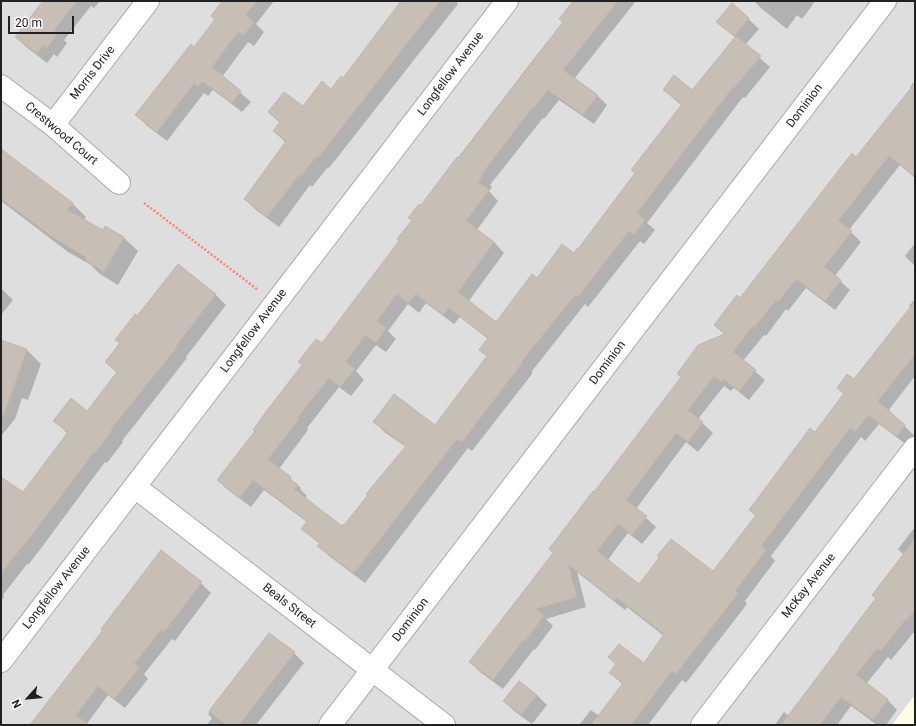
<!DOCTYPE html>
<style>
body{margin:0}
#map{position:relative;width:916px;height:726px;overflow:hidden;background:#f2efe7;font-family:Roboto,sans-serif}
canvas{display:block}
.frame{position:absolute;inset:0;border:2px solid #212121;pointer-events:none}
.north{position:absolute;left:8px;top:678px;width:40px;height:40px;-webkit-text-stroke:3px #fff;paint-order:stroke;rotate:243deg;font-size:11px;font-weight:700;line-height:16px;text-align:center;color:#212121}
.north::after{content:'';display:block;margin:auto;width:14px;height:18px;background:#212121;clip-path:polygon(50% 0,100% 100%,50% 72%,0 100%)}
.scale{position:absolute;left:8px;top:16px;width:66px;height:18px;box-sizing:border-box;border:2px solid #212121;border-top:0;padding-left:5px;font-size:12px;line-height:14px;white-space:nowrap;color:#212121;-webkit-text-stroke:3px #fff;paint-order:stroke}
</style>
<div id="map">
<canvas width="916" height="726"></canvas>
<div class="frame"></div>
<div class="north">N</div>
<div class="scale">20 m</div>
</div>
<script>
const ctx = document.querySelector('canvas').getContext('2d');
ctx.lineJoin = 'round';
function fill(path, color) { ctx.fillStyle = color; ctx.fill(path, 'evenodd'); }
const toPath = rows => new Path2D(rows.map(r => 'M' + r).join(''));
function stroke(path, color, width, dash) { ctx.strokeStyle = color; ctx.lineWidth = width; ctx.lineCap = dash ? 'butt' : 'round'; ctx.setLineDash(dash || []); ctx.stroke(path); }
function drawText(font, color, halo, rows, align = 'center') {
  ctx.font = font + ' Roboto,sans-serif'; ctx.lineWidth = 4; ctx.setLineDash([]); ctx.textBaseline = 'middle'; ctx.strokeStyle = halo; ctx.fillStyle = color; for (const [text, x, y, turn = 0] of rows) {
    ctx.save(); ctx.translate(x, y); ctx.rotate((+turn || 0) * Math.PI / 180); ctx.textAlign = isNaN(turn) ? turn : align; if (halo) ctx.strokeText(text, 0, 0); ctx.fillText(text, 0, 0); ctx.restore();
  }
}
fill(toPath([
 [1,1,915,1,915,695,892,725,1,725]
]), '#dfdede');
fill(toPath([
 [915,695,915,725,892,725]
]), '#fdffe2');
fill(toPath([
 [44,1,100,1,94,8,91,6,64,40,67,43,57,57,54,54,47,63,26,47,16,37],
 [223,1,274,1,256,24,264,32,254,46,248,42,222,77,251,102,242,112,213,90,208,96,204,93,167,141,146,125,137,115,194,48,216,19],
 [401,1,458,1,457,3,458,4,329,168,328,167,312,187,310,185,279,227,256,210,245,199,286,143,274,131,280,123,269,112,303,107,332,90,343,79],
 [584,1,636,1,574,79,597,95,607,105,594,124,559,100,544,119,543,118,490,185,492,187,489,191,498,201,477,230,494,242,504,253,468,302,496,323,537,279,578,250,636,174,682,106,664,90,692,91,736,38,718,21,732,4,759,29,745,45,770,67,745,98,743,97,647,223,655,230,644,244,640,241,588,307,585,304,532,371,532,374,472,451,468,448,365,583,329,556,319,546,320,544,302,529,307,522,264,490,251,507,228,490,218,480,401,241,421,206,536,56,570,14],
 [426,303,454,324,460,317,488,339,480,350,488,357,435,427,374,421,384,432,406,447,344,527,342,527,305,499,307,496,300,489,301,488,279,469,308,430,307,428,339,387,351,396,364,380,356,371,376,345,386,352,396,339,388,331,408,304,419,313],
 [754,1,812,1,814,3,802,19,797,15,787,29,762,9],
 [915,81,915,178,900,165,849,230,861,242,835,276,850,290,835,310,806,288,788,311,786,309,766,336,764,335,743,361,765,380,749,400,734,388,731,391,724,386,698,419,713,433,698,452,686,442,636,509,656,527,642,544,628,533,607,561,639,586,713,572,756,516,750,510,815,433,844,394,838,388,854,381,911,308,909,306,915,299,915,376,888,411,915,436,907,445,879,424,865,441,861,437,771,556,775,561,745,601,747,604,686,683,682,680,648,725,579,725,591,710,599,716,623,685,611,673,644,665,664,636,627,607,625,610,577,572,586,607,546,619,553,626,535,650,534,649,503,689,480,672,470,662,554,553,594,494,725,335,715,325,740,300,856,158,912,89,910,87],
 [1,148,16,161,72,203,86,217,84,220,103,231,105,227,124,238,138,251,118,285,100,274,91,265,68,252,1,201],
 [915,243,915,266,905,256],
 [1,288,13,300,1,315],
 [215,294,226,305,186,357,187,358,122,441,123,442,107,463,105,462,42,547,28,565,27,564,3,595,4,597,1,601,1,488,23,494,68,434,55,421,87,412,117,373,106,362,137,318],
 [1,341,26,349,41,364,28,400,22,398,15,419,1,436],
 [915,527,915,631,891,660,888,657,866,684,888,700,897,710,886,725,877,725,851,706,837,725,775,725,784,712,789,716,877,599,904,555,898,549],
 [201,583,211,593,175,641,172,639,144,674,148,679,125,708,108,695,86,725,31,725],
 [269,634,294,653,304,663,256,725,207,725,212,718,208,714],
 [519,682,537,695,547,705,532,724,514,711,504,701]
]), '#0003');
const building = toPath([
 [43,1,77,1,54,30,58,33,47,48,43,45,37,54,15,37,43,1],
 [222,1,257,1,245,15,254,22,243,36,238,32,212,67,241,91,232,103,202,81,198,87,194,83,157,132,135,115,191,44,194,47,215,19,211,16,222,1],
 [401,1,440,1,318,158,316,157,301,176,299,175,267,217,244,199,286,141,273,131,280,122,268,112,284,92,303,106,322,81,331,89,341,76,343,78,401,1],
 [573,1,618,1,563,70,598,95,583,115,548,90,533,109,532,108,481,175,482,176,478,182,489,190,466,221,494,242,458,292,496,322,532,274,537,278,562,244,574,253,577,248,578,249,635,173,631,170,682,104,663,90,674,75,692,90,736,36,761,56,734,88,733,87,637,213,645,220,634,235,629,231,578,297,575,295,522,361,522,363,462,442,457,439,354,573,317,546,320,543,301,529,307,521,253,480,240,498,217,480,255,431,253,430,268,409,302,365,298,362,316,339,322,343,349,307,399,241,397,239,412,220,408,218,419,204,421,205,457,157,459,158,563,22,559,19,573,1],
 [397,294,408,303,416,294,443,315,449,308,488,338,479,350,487,356,435,425,394,394,373,422,406,446,366,494,368,495,344,525,343,524,342,526,294,489,298,485,290,479,291,477,268,459,299,419,297,418,329,378,340,387,355,369,346,362,365,335,376,343,386,328,377,321,397,294],
 [732,3,749,18,734,36,716,22,732,3],
 [915,83,915,177,889,156,838,221,852,231,824,267,841,280,825,301,796,279,778,302,776,300,755,327,753,326,733,352,756,370,739,391,723,379,721,382,714,376,688,410,703,422,688,442,676,433,626,500,647,516,632,535,618,524,597,551,639,584,659,558,657,556,671,539,713,571,756,515,749,510,810,428,815,432,844,393,837,388,847,374,854,379,915,301,915,354,878,401,905,425,897,436,868,415,855,432,850,428,761,546,766,550,735,591,738,593,676,674,672,671,631,725,591,725,623,683,609,673,616,664,608,657,619,644,644,663,664,634,617,598,615,601,568,564,577,597,536,609,544,616,525,641,523,640,493,680,469,662,553,553,549,549,593,491,594,492,681,377,677,374,698,345,725,334,714,325,737,295,740,298,852,153,856,157,915,83],
 [1,149,73,203,67,210,103,230,105,226,124,237,104,272,85,260,86,257,54,238,1,199,1,149],
 [178,264,216,294,176,346,177,347,111,429,112,430,95,453,94,452,31,536,1,573,1,477,23,492,68,432,53,421,71,398,87,411,117,372,105,362,120,343,115,340,135,314,137,316,178,264],
 [1,340,27,349,4,415,1,415,1,340],
 [915,539,915,610,906,621,905,620,881,651,877,648,856,675,888,699,873,720,841,697,820,725,781,725,840,647,839,647,876,598,872,595,915,539],
 [161,550,202,582,164,632,161,630,134,664,139,668,114,699,98,686,76,715,89,725,30,725,103,630,101,629,161,550],
 [269,633,295,652,239,725,226,725,209,711,269,633],
 [519,681,537,695,521,715,503,701,519,681]
]);
fill(building, '#c7beb6');
stroke(building, '#c4b7a8', 1);
const minor = toPath([
 [1,86,53,125,119,183],
 [53,125,148,1],
 [135,487,444,725],
 [1,661,507,1],
 [702,725,915,448]
]);
const tertiary = toPath([
 [330,725,885,1]
]);
stroke(minor, '#a8a8a8', 24);
stroke(tertiary, '#a8a8a8', 24);
stroke(toPath([
 [144,203,258,290]
]), '#ff856a', 2.5, [2, 2]);
stroke(minor, '#fff', 22);
stroke(tertiary, '#fff', 22);
drawText('12px', '#212121', '#fff', [
 ["Morris Drive",93,73,-52],
 ["Longfellow Avenue",451,74,-53],
 ["Dominion",805,106,-53],
 ["Crestwood Court",61,134,40],
 ["Longfellow Avenue",254,331,-53],
 ["Dominion",608,363,-53],
 ["McKay Avenue",809,586,-52],
 ["Longfellow Avenue",57,588,-52],
 ["Beals Street",289,606,38],
 ["Dominion",411,620,-53]
]);
</script>
